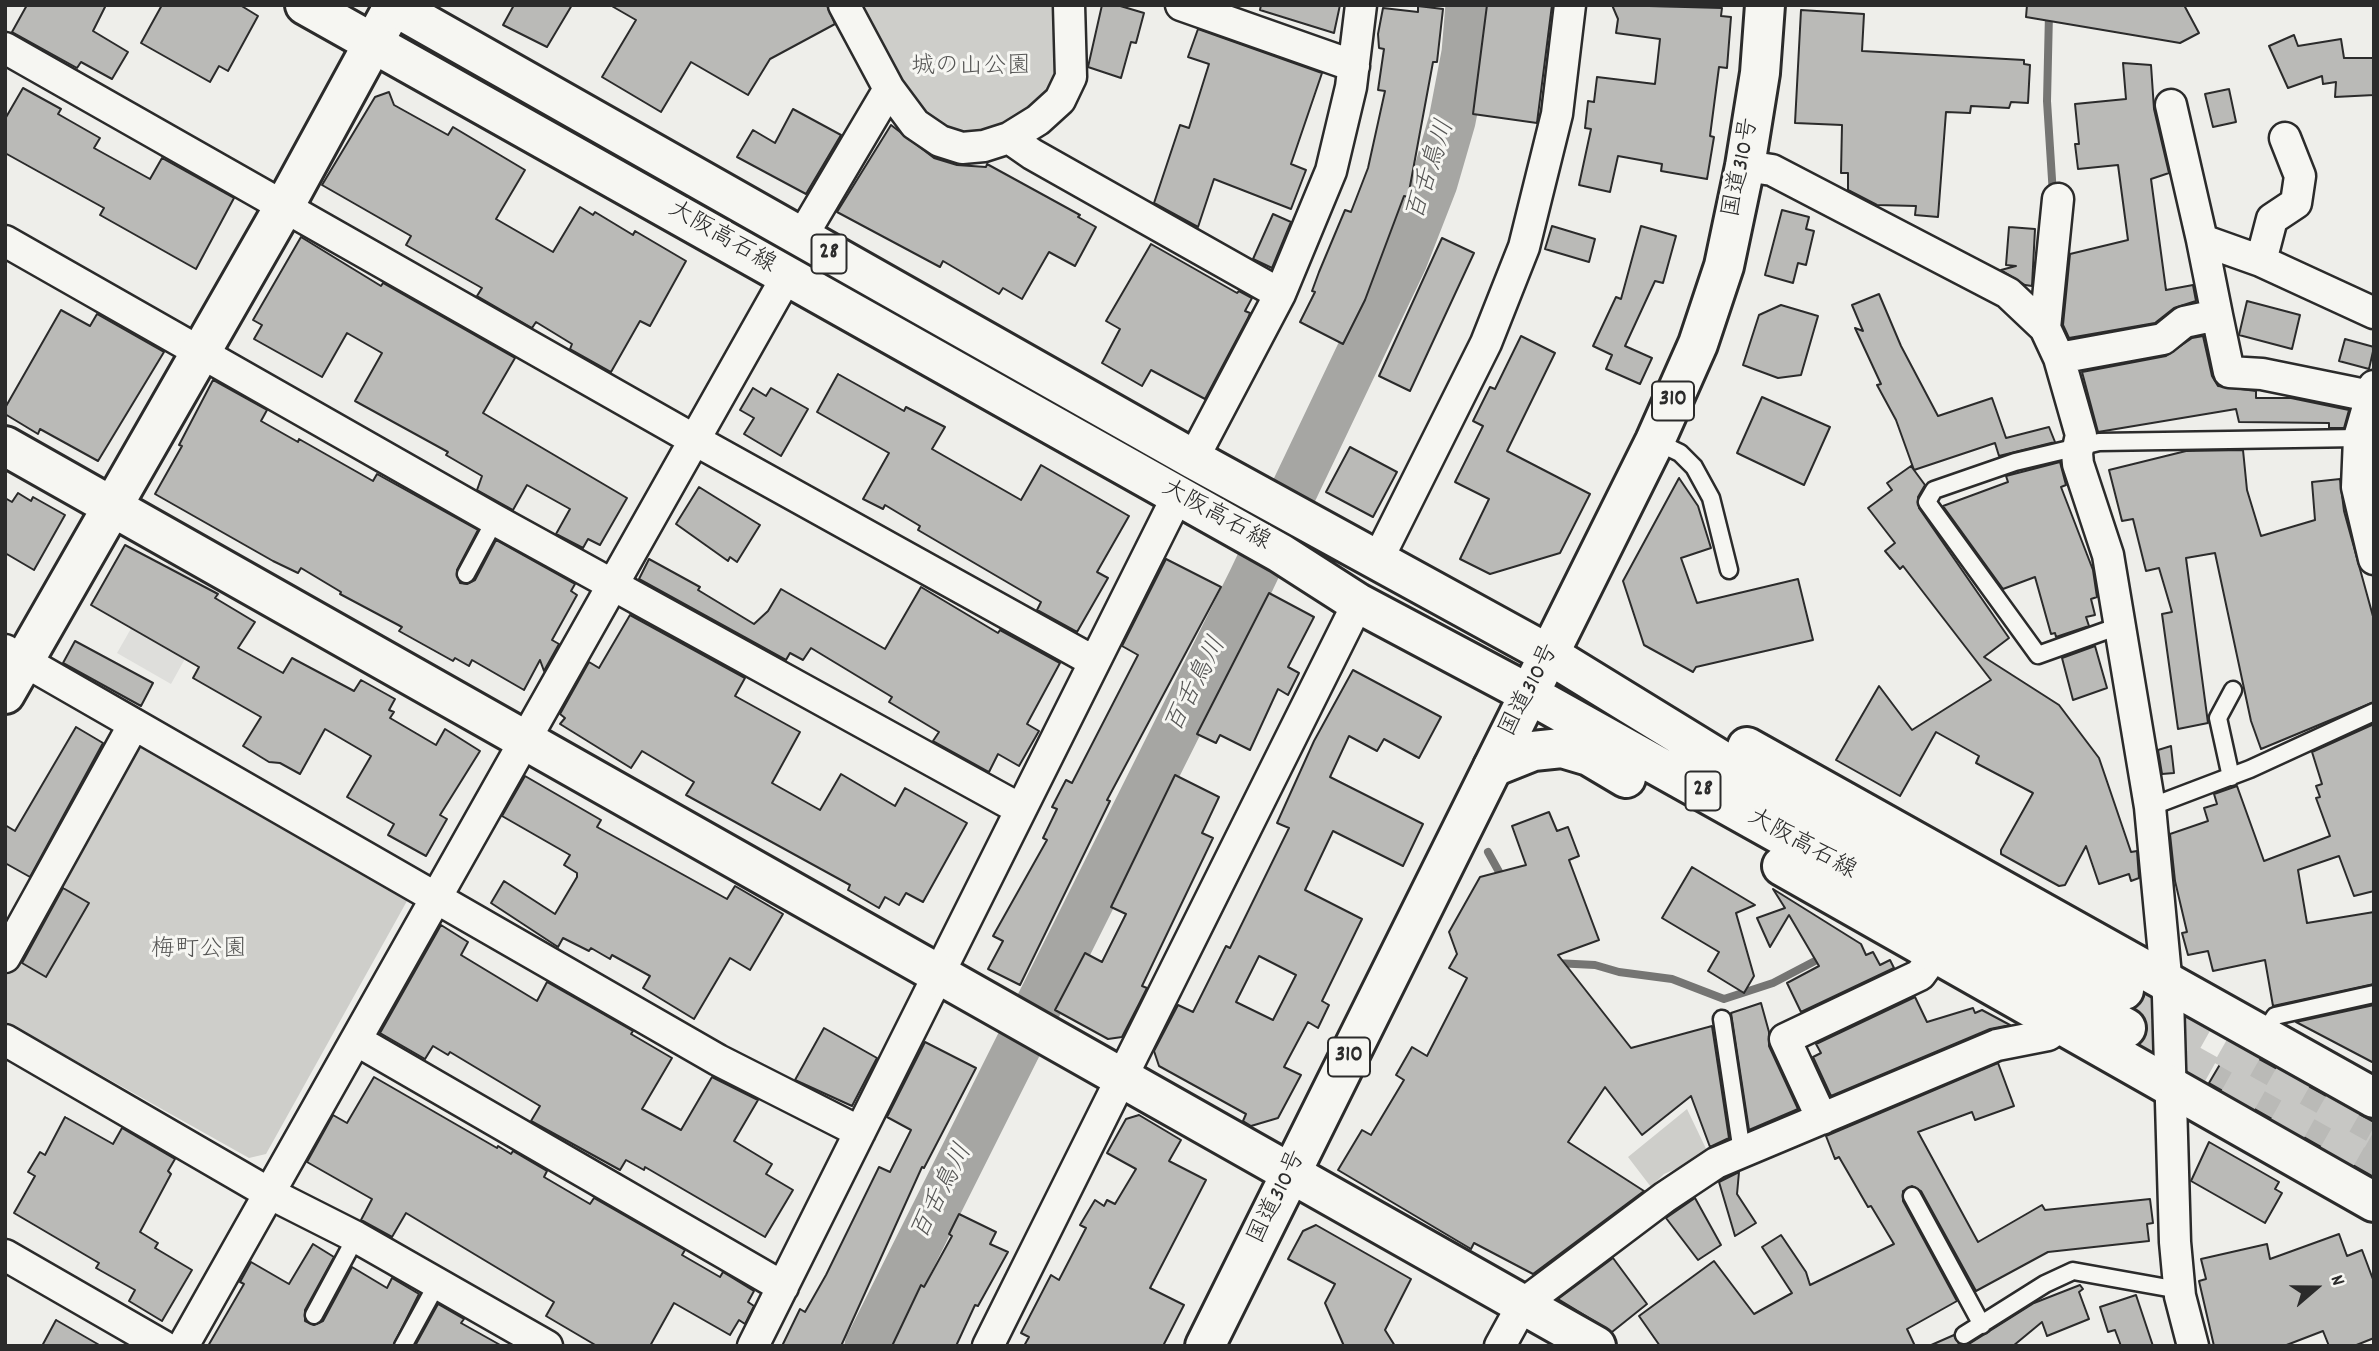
<!DOCTYPE html>
<meta charset="utf-8">
<style>
body{margin:0}
#map{position:relative;width:2379px;height:1351px;overflow:hidden;background:#eeeeea;font-family:Dekko,sans-serif}
canvas{display:block}
.frame{position:absolute;inset:0;border:7px solid #2b2b2b;pointer-events:none}
.north{position:absolute;left:2281px;top:1253px;width:70px;height:70px;-webkit-text-stroke:5px #f6f6f2;paint-order:stroke;rotate:70deg;font-size:19px;font-weight:700;line-height:28px;text-align:center;color:#2b2b2b}
.north::after{content:'';display:block;margin:auto;width:24px;height:32px;background:#2b2b2b;clip-path:polygon(50% 0,100% 100%,50% 72%,0 100%)}
</style>
<div id="map">
<canvas width="2379" height="1351"></canvas>
<div class="frame"></div>
<div class="north">N</div>
</div>
<script>
const ctx = document.querySelector('canvas').getContext('2d');
ctx.lineJoin = 'round';
function fill(path, color) { ctx.fillStyle = color; ctx.fill(path, 'evenodd'); }
const toPath = rows => new Path2D(rows.map(r => 'M' + r).join(''));
function stroke(path, color, width, dash) { ctx.strokeStyle = color; ctx.lineWidth = width; ctx.lineCap = dash ? 'butt' : 'round'; ctx.setLineDash(dash || []); ctx.stroke(path); }
function drawText(font, color, halo, rows, align = 'center') {
  ctx.font = font + ' Dekko,"Klee One",sans-serif'; ctx.lineWidth = 6; ctx.setLineDash([]); ctx.textBaseline = 'middle'; ctx.strokeStyle = halo; ctx.fillStyle = color; for (const [text, x, y, turn = 0] of rows) {
    ctx.save(); ctx.translate(x, y); ctx.rotate((+turn || 0) * Math.PI / 180); ctx.textAlign = isNaN(turn) ? turn : align; if (halo) ctx.strokeText(text, 0, 0); ctx.fillText(text, 0, 0); ctx.restore();
  }
}
fill(toPath([
 [168,564,221,594,171,684,117,653]
]), '#dededb');
fill(toPath([
 [861,5,1059,5,1061,70,1051,91,1033,108,1006,123,981,133,950,130,924,111,901,80],
 [147,744,403,889,407,901,266,1154,249,1158,5,1021,5,979,135,748],
 [1687,1109,1710,1157,1685,1175,1680,1167,1664,1174,1651,1187,1628,1157]
]), '#cececa');
stroke(toPath([
 [2049,13,2047,101,2053,195],
 [1488,852,1503,879],
 [1555,963,1595,965,1619,972,1672,979,1724,999,1773,983,1815,961]
]), '#757573', 8);
stroke(toPath([
 [868,1346,1251,581,1404,260,1434,183,1452,121,1465,53,1469,5]
]), '#a6a6a3', 47);
const building = toPath([
 [27,5,106,5,93,31,128,52,112,79,81,62,77,68,12,32,27,5],
 [162,5,240,5,258,16,228,71,219,66,210,82,141,43,162,5],
 [514,5,572,5,547,47,503,25,514,5],
 [610,5,827,5,835,24,770,59,748,95,691,62,661,112,602,77,636,20,610,5],
 [1102,5,1117,5,1144,13,1136,43,1131,42,1121,78,1088,67,1102,5],
 [1261,5,1340,5,1334,33,1260,10,1261,5],
 [1487,5,1552,5,1537,123,1473,114,1487,5],
 [1612,5,1722,8,1721,16,1731,17,1727,68,1719,67,1710,136,1714,137,1707,179,1661,171,1662,164,1618,156,1610,192,1579,185,1591,129,1585,128,1588,101,1594,102,1597,77,1655,84,1660,39,1616,33,1618,19,1612,5],
 [2027,5,2184,5,2199,33,2180,43,2026,17,2027,5],
 [1418,6,1443,9,1437,62,1433,62,1408,197,1404,196,1365,300,1343,344,1300,322,1315,292,1312,291,1319,272,1345,210,1351,212,1368,168,1385,91,1378,90,1384,49,1379,48,1378,34,1383,8,1418,12,1418,6],
 [1801,10,1864,14,1862,51,2024,60,2024,64,2030,65,2028,103,2011,102,2009,108,1971,106,1970,113,1946,112,1938,217,1915,215,1916,206,1877,205,1848,190,1848,173,1841,173,1842,125,1795,123,1801,10],
 [1198,29,1322,73,1291,164,1306,170,1291,209,1214,179,1198,227,1154,203,1180,125,1189,128,1209,64,1188,57,1198,29],
 [2294,35,2298,46,2341,39,2344,58,2374,58,2374,95,2335,97,2336,82,2323,84,2322,76,2288,88,2269,46,2294,35],
 [2123,63,2151,65,2154,109,2169,173,2151,179,2166,290,2193,285,2196,301,2174,308,2155,323,2069,338,2063,325,2070,254,2128,240,2118,165,2078,169,2075,144,2079,144,2075,104,2126,99,2123,63],
 [23,88,61,109,58,114,100,138,94,148,150,179,162,158,234,198,196,269,100,215,104,208,5,153,5,119,23,88],
 [2229,89,2236,122,2213,127,2205,94,2229,89],
 [389,92,394,105,448,135,453,127,525,170,496,219,553,252,580,207,593,215,595,212,633,235,635,231,686,261,650,326,640,321,611,372,570,349,572,344,536,322,532,328,477,296,482,288,406,245,411,236,322,185,375,97,389,92],
 [793,109,841,135,806,194,737,157,753,130,775,143,793,109],
 [891,125,934,158,957,165,986,167,987,164,1080,215,1078,217,1096,227,1075,266,1049,252,1022,299,1003,288,999,294,943,261,940,267,837,212,891,125],
 [1782,210,1809,217,1806,229,1814,231,1806,265,1798,263,1793,283,1765,275,1782,210],
 [1273,214,1291,222,1272,268,1253,259,1273,214],
 [1552,226,1595,239,1589,262,1545,249,1552,226],
 [1641,226,1676,236,1663,283,1655,281,1625,346,1652,358,1640,384,1606,369,1612,355,1593,346,1616,297,1621,299,1641,226],
 [2009,227,2035,229,2032,286,2025,285,2001,270,2016,266,2006,265,2009,227],
 [301,237,381,286,383,283,515,358,483,413,627,498,600,545,588,539,583,548,556,534,570,509,527,485,513,510,477,490,482,476,446,455,448,452,355,401,382,353,347,333,322,377,254,339,262,325,253,320,301,237],
 [1442,238,1474,253,1410,391,1379,376,1442,238],
 [1151,244,1237,293,1239,291,1252,298,1245,311,1250,313,1248,318,1205,399,1151,370,1142,386,1102,363,1120,329,1106,321,1151,244],
 [1879,294,1901,346,1938,416,1992,398,2006,438,2049,427,2055,442,1999,456,1995,443,1914,470,1896,420,1877,385,1881,384,1855,328,1863,331,1852,305,1879,294],
 [2247,301,2300,315,2292,349,2239,335,2247,301],
 [1781,305,1818,316,1801,375,1778,378,1743,365,1759,315,1781,305],
 [61,310,90,326,97,314,164,352,98,461,40,429,38,434,5,414,5,408,61,310],
 [1521,336,1555,353,1507,451,1590,494,1560,553,1490,574,1460,559,1489,499,1455,482,1483,426,1473,421,1490,387,1495,389,1521,336],
 [2203,336,2212,376,2218,386,2256,391,2256,398,2291,398,2349,410,2344,428,2329,428,2329,423,2239,422,2236,409,2098,432,2082,372,2166,356,2192,338,2203,336],
 [2345,339,2374,347,2369,369,2339,361,2345,339],
 [838,374,904,411,906,407,945,427,932,449,1021,500,1041,465,1129,516,1097,572,1108,578,1077,632,1037,610,1041,602,918,530,920,526,885,505,883,509,863,499,889,453,817,412,838,374],
 [213,380,267,410,261,421,298,442,299,439,373,481,377,474,478,530,457,570,460,583,467,584,475,580,496,540,575,584,571,591,577,595,552,640,559,644,544,671,540,660,524,690,472,660,469,666,455,658,453,661,399,631,402,627,340,594,341,592,301,568,298,573,273,561,155,494,182,446,179,445,213,380],
 [753,388,766,396,771,388,808,409,781,456,744,434,754,418,740,410,753,388],
 [1762,397,1830,427,1804,485,1737,453,1762,397],
 [1350,447,1397,472,1373,517,1326,492,1350,447],
 [2243,450,2247,490,2261,536,2315,520,2312,482,2340,479,2344,511,2374,620,2374,702,2261,749,2251,721,2215,553,2186,558,2208,723,2178,729,2162,614,2172,612,2159,568,2146,571,2133,519,2122,521,2109,470,2186,451,2243,450],
 [2060,462,2066,485,2061,487,2093,570,2097,597,2091,599,2095,615,2086,617,2089,626,2056,637,2055,633,2051,634,2035,577,2003,589,1943,506,2008,482,2006,476,2060,462],
 [1911,466,1925,485,1918,497,1919,508,2009,638,1984,657,2059,705,2099,758,2131,852,2137,851,2139,878,2131,881,2129,874,2099,884,2086,846,2065,885,2059,886,2001,854,2001,850,2033,793,1976,763,1979,756,1936,732,1900,796,1836,760,1879,686,1912,730,1991,680,1903,566,1900,569,1885,551,1895,543,1868,508,1892,490,1887,483,1911,466],
 [1679,478,1698,506,1711,548,1681,558,1697,603,1798,579,1813,640,1696,667,1693,672,1644,645,1623,581,1679,478],
 [699,487,760,525,737,562,730,557,728,561,676,524,699,487],
 [18,493,31,501,33,497,65,515,34,570,5,553,5,498,12,502,18,493],
 [125,545,218,594,215,598,255,622,238,648,283,673,292,658,354,691,361,680,395,699,389,710,394,712,390,718,436,745,445,729,480,751,440,815,447,819,426,856,388,835,394,824,347,797,371,756,325,729,300,774,280,763,269,762,243,746,261,717,193,678,199,667,91,605,125,545],
 [649,559,700,587,698,590,754,624,768,611,781,589,885,649,921,587,998,633,1000,630,1060,663,1027,724,1039,731,1019,766,998,754,989,772,933,741,939,732,889,702,892,697,811,648,803,660,790,653,786,660,639,579,649,559],
 [1166,559,1221,587,1107,800,1110,801,1020,985,988,969,1003,941,993,936,1047,840,1043,838,1057,809,1052,807,1066,780,1072,783,1138,655,1122,646,1166,559],
 [1269,593,1314,617,1288,667,1299,673,1288,695,1278,689,1250,750,1220,735,1216,743,1197,734,1269,593],
 [630,615,745,678,735,696,800,732,772,783,820,810,841,774,895,806,905,788,967,823,923,902,906,893,899,905,885,897,879,908,848,890,850,885,686,795,694,782,642,751,631,768,560,724,565,718,560,714,589,662,599,668,630,615],
 [75,641,153,683,141,706,63,663,75,641],
 [2095,646,2107,688,2073,700,2062,658,2095,646],
 [1353,670,1441,717,1419,758,1384,739,1377,751,1349,736,1330,777,1423,824,1403,866,1333,831,1305,890,1362,919,1322,1001,1329,1005,1318,1028,1308,1022,1284,1067,1301,1075,1278,1118,1251,1126,1243,1121,1246,1114,1159,1066,1154,1051,1178,1005,1193,1012,1226,946,1230,948,1289,828,1277,823,1314,741,1353,670],
 [1259,956,1296,975,1273,1020,1236,1002,1259,956],
 [2374,724,2374,891,2354,896,2339,856,2298,870,2307,923,2374,912,2374,984,2273,1006,2265,960,2213,971,2208,951,2188,955,2182,933,2187,932,2175,881,2170,834,2208,821,2204,808,2217,804,2214,794,2237,786,2264,861,2330,836,2316,798,2320,797,2316,786,2322,784,2312,752,2374,724],
 [76,727,103,743,30,877,5,863,5,825,15,831,76,727],
 [2171,746,2174,773,2162,774,2158,750,2171,746],
 [1175,775,1219,797,1202,833,1213,838,1142,986,1147,988,1139,1004,1122,1037,1108,1039,1055,1010,1085,953,1102,962,1126,914,1111,907,1175,775],
 [525,776,601,820,597,827,727,899,735,886,783,914,750,970,730,958,694,1019,643,988,650,976,612,955,610,959,591,948,589,951,563,938,558,947,491,903,504,881,555,914,577,877,577,873,564,865,570,855,502,816,525,776],
 [1549,812,1557,831,1568,827,1579,856,1569,860,1599,940,1558,955,1631,1048,1712,1026,1729,1138,1710,1147,1691,1096,1642,1135,1605,1087,1568,1142,1644,1191,1533,1274,1474,1243,1471,1249,1338,1170,1362,1130,1371,1135,1404,1080,1396,1075,1412,1047,1427,1056,1467,978,1449,968,1457,954,1449,932,1480,877,1526,865,1512,826,1549,812],
 [1692,867,1755,905,1736,913,1754,976,1744,993,1708,971,1719,952,1662,918,1692,867],
 [63,888,89,903,46,977,22,963,63,888],
 [1773,889,1861,944,1866,955,1873,952,1880,965,1890,960,1894,968,1801,1012,1787,983,1819,966,1789,915,1770,947,1757,918,1785,908,1773,889],
 [441,925,468,942,461,955,537,1001,547,982,633,1031,631,1034,672,1058,642,1109,681,1130,712,1077,758,1100,734,1141,772,1164,766,1174,793,1190,765,1237,645,1167,644,1170,626,1160,620,1170,531,1121,540,1106,450,1052,448,1055,433,1046,425,1059,380,1033,441,925],
 [1915,997,1927,1022,1973,1008,1975,1013,1982,1010,2010,1025,1990,1029,1831,1096,1813,1057,1821,1053,1816,1044,1915,997],
 [1761,1003,1769,1032,1769,1046,1798,1109,1749,1130,1731,1013,1761,1003],
 [2374,1005,2374,1063,2296,1022,2374,1005],
 [824,1028,877,1058,852,1106,795,1080,824,1028],
 [925,1042,976,1068,924,1168,922,1167,841,1346,782,1346,800,1309,805,1312,826,1275,879,1167,890,1172,911,1130,887,1117,925,1042],
 [2232,1044,2374,1122,2374,1177,2209,1083,2232,1044],
 [1998,1063,2014,1106,1975,1120,1972,1112,1918,1132,1978,1242,2042,1205,2045,1210,2150,1199,2153,1223,2147,1224,2149,1241,2048,1252,1976,1291,1921,1191,1912,1186,1903,1191,1903,1201,1957,1301,1907,1329,1915,1346,1660,1346,1639,1316,1714,1261,1754,1314,1792,1293,1762,1247,1781,1235,1806,1272,1810,1285,1894,1244,1871,1206,1868,1207,1839,1157,1835,1159,1826,1136,1998,1063],
 [374,1077,497,1148,498,1146,511,1154,513,1151,547,1171,544,1177,590,1204,594,1198,685,1250,682,1255,720,1277,723,1272,754,1291,748,1302,754,1306,745,1324,739,1320,730,1335,674,1303,650,1346,597,1346,546,1316,554,1302,406,1213,392,1237,361,1220,372,1199,307,1162,333,1115,347,1123,374,1077],
 [1139,1115,1181,1140,1169,1161,1206,1180,1150,1288,1184,1305,1163,1346,1024,1346,1029,1337,1021,1333,1051,1275,1059,1280,1086,1228,1080,1225,1095,1200,1104,1206,1107,1200,1115,1204,1136,1169,1107,1153,1126,1119,1139,1115],
 [65,1117,113,1144,122,1128,175,1159,168,1171,171,1174,140,1232,158,1243,155,1248,192,1270,162,1321,129,1301,135,1290,96,1268,99,1263,14,1213,35,1176,28,1172,40,1152,45,1155,65,1117],
 [2209,1142,2279,1182,2275,1189,2282,1193,2265,1223,2191,1181,2209,1142],
 [1739,1172,1737,1194,1756,1223,1735,1236,1719,1182,1739,1172],
 [1695,1198,1721,1245,1698,1260,1666,1218,1695,1198],
 [959,1214,996,1232,990,1244,1008,1252,978,1306,975,1305,956,1346,892,1346,921,1285,924,1287,952,1236,949,1234,959,1214],
 [1316,1225,1411,1279,1385,1330,1395,1346,1344,1346,1325,1303,1335,1284,1288,1259,1303,1231,1316,1225],
 [2339,1234,2347,1256,2362,1250,2374,1282,2374,1338,2354,1346,2329,1346,2323,1331,2284,1346,2214,1346,2199,1281,2206,1279,2201,1259,2267,1244,2270,1259,2339,1234],
 [313,1244,334,1257,305,1310,305,1321,314,1325,323,1321,352,1267,387,1288,392,1278,419,1294,393,1346,208,1346,244,1284,240,1282,251,1262,289,1284,313,1244],
 [1613,1258,1647,1304,1612,1332,1558,1299,1613,1258],
 [2080,1285,2083,1289,2079,1292,2089,1319,2047,1336,2042,1322,2013,1346,1929,1346,1954,1335,1959,1344,1969,1344,2034,1303,2080,1285],
 [2136,1295,2153,1346,2121,1346,2115,1330,2108,1332,2100,1307,2136,1295],
 [438,1304,464,1319,461,1323,502,1346,415,1346,438,1304],
 [56,1320,101,1346,42,1346,56,1320]
]);
fill(building, '#babab7');
stroke(building, '#2b2b2b', 2);
stroke(toPath([
 [2124,990,2374,1131],
 [2126,1028,2374,1167]
]), '#c7c7c4', 38, [38, 19]);
const service = toPath([
 [1655,441,1680,453,1694,467,1711,498,1729,570],
 [466,574,495,520],
 [2119,626,2038,655,1927,502,1934,490,2015,462,2099,442,2359,438],
 [2231,777,2218,718,2233,690],
 [2150,807,2250,769,2374,712],
 [1722,1019,1742,1152],
 [2263,1035,2275,1016,2374,994],
 [1912,1196,1982,1325],
 [314,1315,356,1237],
 [1964,1335,2045,1284,2073,1271,2179,1290],
 [403,1346,437,1284]
]);
const minor = toPath([
 [844,5,889,89,915,124,940,141,962,148,984,146,1009,138,1038,120,1060,100,1071,77,1069,5],
 [1181,5,1354,66],
 [5,48,693,439,1093,661],
 [2171,105,2202,240,2261,261,2374,313],
 [1009,138,1032,154,1280,294],
 [1745,166,1772,170,2008,293,2045,328,2059,358,2081,435,2077,453,2078,464,2108,555,2150,807,2168,997,2175,1242,2180,1296,2193,1346],
 [801,238,889,89],
 [2202,240,2217,315],
 [5,241,495,520,1020,809],
 [2261,261,2272,219,2296,203,2300,176,2285,138],
 [2045,328,2058,199],
 [2059,358,2163,339,2184,322,2217,315,2229,372,2262,374,2370,396],
 [2374,386,2359,438,2357,487,2374,559],
 [1193,459,1280,294,1331,171,1351,87,1361,5],
 [1377,561,1486,343,1524,247,1557,114,1570,5],
 [5,650,718,1060,860,1132],
 [5,957,134,724],
 [5,1040,267,1192,356,1237,547,1346],
 [356,1040,783,1287],
 [1822,1119,1785,1039,1920,975,1936,953],
 [5,1255,163,1346],
 [183,1346,787,276],
 [753,1346,1177,497],
 [988,1346,1358,603],
 [1500,1346,1523,1304,1665,1197,1716,1163,1997,1045,2048,1035,2062,1025]
]);
const tertiary = toPath([
 [5,446,1596,1346],
 [5,694,285,205,394,5]
]);
const primary = toPath([
 [305,5,1280,553,1358,603,1529,694,2126,1028],
 [392,5,1193,459,1550,655,1820,821,2124,990],
 [1747,747,2374,1098],
 [1493,767,1533,751,1562,748,1589,756,1626,778],
 [1782,866,2374,1202]
]);
const trunk = toPath([
 [1205,1346,1655,441,1698,344,1724,266,1745,166,1760,73,1765,5]
]);
stroke(service, '#2b2b2b', 21);
stroke(minor, '#2b2b2b', 35);
stroke(tertiary, '#2b2b2b', 44);
stroke(primary, '#2b2b2b', 44);
stroke(trunk, '#2b2b2b', 44);
stroke(service, '#f6f6f2', 16);
stroke(minor, '#f6f6f2', 30);
stroke(tertiary, '#f6f6f2', 38);
stroke(primary, '#f6f6f2', 38);
stroke(trunk, '#f6f6f2', 38);
for (const [x, y, w] of [
 [829,254,35],
 [1673,401,42],
 [1703,791,35],
 [1349,1057,42]
]) { const box = new Path2D(); box.roundRect(x - w / 2, y - 19.5, w, 39, 5); ctx.fillStyle = '#f6f6f2'; ctx.fill(box); stroke(box, '#2b2b2b', 2); }
drawText('bold 23px', '#2b2b2b', null, [
 ["28",829,254],
 ["310",1673,401],
 ["28",1703,791],
 ["310",1349,1057]
]);
drawText('24px', '#545453', '#f6f6f2', [
 ["城の山公園",971,69],
 ["梅町公園",199,952]
]);
drawText('24px', '#2b2b2b', '#f6f6f2', [
 ["国道310号",1743,168,-79],
 ["大阪高石線",721,239,30],
 ["大阪高石線",1215,517,29],
 ["国道310号",1531,691,-63],
 ["大阪高石線",1801,846,29],
 ["国道310号",1279,1198,-64]
]);
drawText('italic 26px', '#565655', '#f6f6f2', [
 ["百舌鳥川",1433,171,-72],
 ["百舌鳥川",1198,686,-63],
 ["百舌鳥川",944,1193,-63]
]);
</script>
